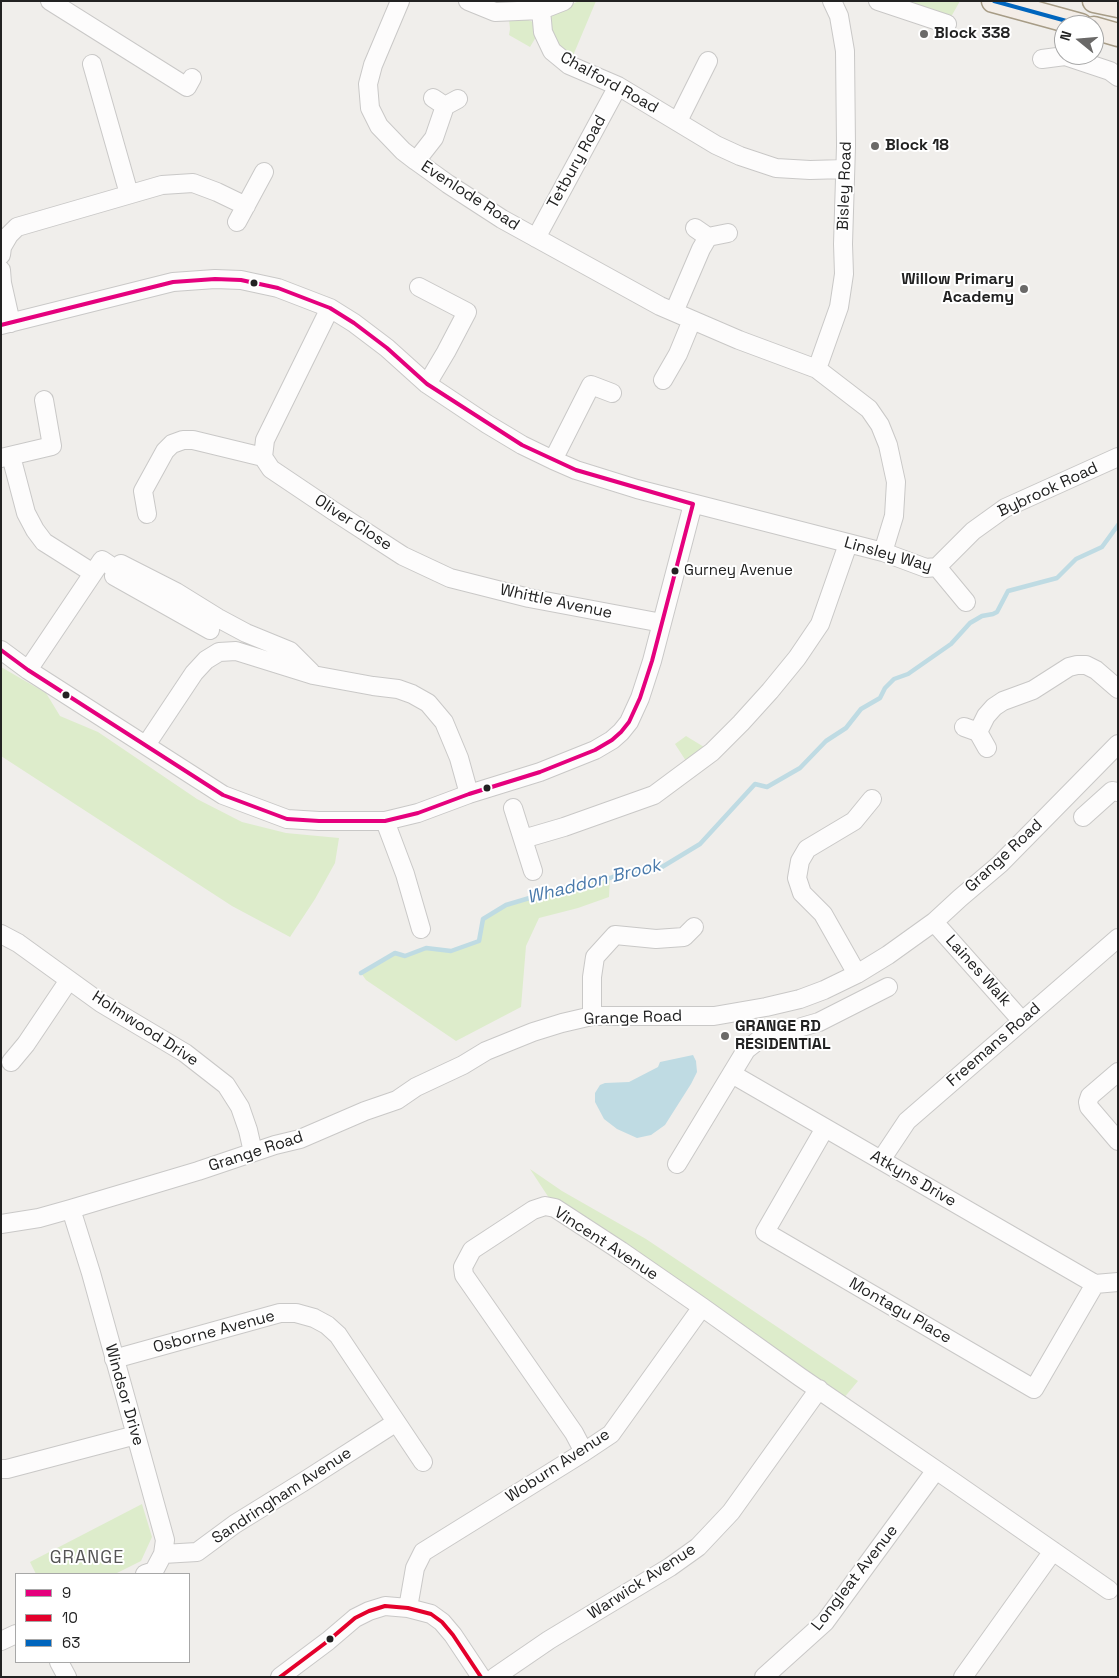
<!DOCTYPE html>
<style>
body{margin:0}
#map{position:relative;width:1119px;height:1678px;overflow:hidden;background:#f0eeeb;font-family:"Space Grotesk",sans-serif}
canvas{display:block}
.frame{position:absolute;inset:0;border:2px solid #222;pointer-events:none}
.legend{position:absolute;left:15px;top:1573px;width:175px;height:90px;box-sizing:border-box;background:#fff;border:1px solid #a7a7a7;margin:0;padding:6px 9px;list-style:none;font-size:15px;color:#222}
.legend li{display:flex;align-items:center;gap:10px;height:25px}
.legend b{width:25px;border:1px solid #a7a7a7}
.north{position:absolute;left:1054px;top:15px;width:50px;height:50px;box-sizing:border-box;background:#fff;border:1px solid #a7a7a7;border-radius:50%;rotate:287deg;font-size:14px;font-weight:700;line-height:20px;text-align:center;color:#222}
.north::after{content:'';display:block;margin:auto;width:18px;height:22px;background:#6a6968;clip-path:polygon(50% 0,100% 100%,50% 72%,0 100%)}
</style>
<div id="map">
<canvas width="1119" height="1678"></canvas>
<div class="frame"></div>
<ul class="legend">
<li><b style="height:6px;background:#e5007d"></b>9</li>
<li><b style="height:6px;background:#e4002b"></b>10</li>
<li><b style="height:6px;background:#0065bd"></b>63</li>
</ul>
<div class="north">N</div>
</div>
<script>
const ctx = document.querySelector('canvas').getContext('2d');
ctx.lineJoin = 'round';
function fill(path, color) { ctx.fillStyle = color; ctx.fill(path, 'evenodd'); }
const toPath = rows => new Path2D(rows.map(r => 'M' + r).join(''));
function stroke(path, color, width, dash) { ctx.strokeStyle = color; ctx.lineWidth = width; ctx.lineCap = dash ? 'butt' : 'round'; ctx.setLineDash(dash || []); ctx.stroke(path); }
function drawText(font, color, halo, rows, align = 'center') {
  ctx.font = font + ' "Space Grotesk",sans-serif'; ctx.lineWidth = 4; ctx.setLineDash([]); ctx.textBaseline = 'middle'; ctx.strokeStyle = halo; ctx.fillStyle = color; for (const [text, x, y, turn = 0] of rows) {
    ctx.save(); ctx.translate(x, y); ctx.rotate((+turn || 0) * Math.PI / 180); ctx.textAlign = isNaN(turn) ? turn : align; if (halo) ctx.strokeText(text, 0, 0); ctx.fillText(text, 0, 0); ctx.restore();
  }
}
fill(toPath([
 [579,1,596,1,572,58,551,39,549,18,555,12],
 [878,1,960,1,947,24],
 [509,19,526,19,533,22,536,26,536,37,530,47,509,35,510,29],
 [1,667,46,693,60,716,98,732,197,799,242,822,286,833,339,838,335,863,315,899,290,937,232,906,1,756],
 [686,736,704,747,686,761,675,744],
 [610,878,609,897,578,908,539,918,526,946,521,1007,456,1041,366,980,361,973,395,953,405,956,426,948,451,951,478,941,483,919,506,905,590,880],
 [530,1169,562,1191,646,1239,858,1381,843,1399,551,1201],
 [142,1504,152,1537,141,1561,115,1574,36,1574,30,1562]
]), '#ddeccb');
fill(toPath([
 [693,1055,696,1061,697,1072,691,1084,665,1125,651,1135,637,1138,617,1129,604,1119,595,1102,595,1093,600,1085,605,1083,629,1082,658,1067,660,1062]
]), '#bfdbe3');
stroke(toPath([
 [361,973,395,953,405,956,426,948,451,951,479,941,483,919,506,905,590,880,610,878,626,872,662,867,700,844,755,784,767,787,800,768,826,741,846,728,861,709,880,698,885,688,894,679,908,674,951,644,970,623,982,616,993,614,997,612,1008,591,1057,578,1076,559,1102,547,1118,525]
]), '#bfdbe3', 4.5);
const minor = toPath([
 [50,1,187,87,192,78],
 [400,1,373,65,368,84,370,108,379,126,403,151,416,161,448,184,502,219,660,306,739,340,817,369,869,409,880,425,888,445,896,482,894,516,883,552],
 [468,1,495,12,541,10,564,1],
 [878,1,947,24],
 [541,10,543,32,552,51,569,65,618,86,716,145,740,156,776,168,810,170,845,169],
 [1042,59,1065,56,1110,71,1118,77],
 [92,64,129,194],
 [433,98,445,106,458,99],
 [678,121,708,61],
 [416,161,434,138,445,106],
 [237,222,264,172],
 [695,228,708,237,728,233],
 [536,238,618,86],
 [1,255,2,247,9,235,17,227,162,185,193,183,217,192,246,206],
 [1,270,2,283,11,323],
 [419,287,467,312,446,352,427,384],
 [674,312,701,249,708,237],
 [1,325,173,282,215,279,241,280,278,288,330,308,354,323,387,348,427,384,487,424,522,445,553,460,576,470,637,489,883,552,926,568,937,567,966,602],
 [817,369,839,307,844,274,843,244,846,146,845,51,839,16,832,1],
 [663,380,678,354,692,320],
 [11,456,26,513,35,530,44,542,93,573],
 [263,457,271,469,332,510,403,556,450,578,529,598,662,623],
 [263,457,265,440,330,308],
 [1,458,52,446,44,400],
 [553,460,591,385,612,393],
 [147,514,143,491,165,451,172,444,183,440,193,440,263,457],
 [937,567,973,531,1005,508,1118,457],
 [117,570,121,564,176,592,218,618,246,633,290,651,311,672],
 [1,650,28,670,223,795,287,819,319,821,385,821,418,813,469,794,540,772,595,750,612,740,621,732,629,722,640,698,652,661,693,504],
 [28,670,102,560,117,570,114,576,210,630],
 [964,727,978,732,987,748],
 [978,732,986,716,994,707,1003,701,1033,690,1069,667,1077,665,1086,665,1096,670,1118,689],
 [146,745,194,673,206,660,219,652,236,651,313,675,373,686,398,689,412,694,428,703,444,722,459,758,469,794],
 [513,808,533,871],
 [1083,817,1112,791,1118,792],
 [385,821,405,874,421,929],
 [523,839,564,827,654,795,712,752,741,723,770,691,797,658,820,624,848,544],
 [934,922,1022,1021],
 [1,934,18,943,101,1003,185,1053,226,1085,240,1107,248,1130,253,1152],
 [857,974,823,914,802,893,797,878,800,861,807,849,854,821,872,799],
 [592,1016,592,977,595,957,615,935,656,939,684,937,694,927],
 [11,1062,26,1044,69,980],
 [1118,1072,1090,1096,1088,1102,1089,1107,1118,1141],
 [732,1074,1095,1284],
 [825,1128,765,1232,1034,1389,1095,1284],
 [881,1160,907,1121,1118,938],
 [677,1164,746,1050,760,1039,819,1022,888,987],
 [71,1209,91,1273,165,1540,163,1554,154,1571,145,1574],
 [1,1224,39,1218,71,1209,198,1171,275,1145,300,1139,365,1111,397,1100,416,1087,463,1065,486,1051,533,1032,562,1023,592,1016,714,1016,766,1007,800,999,824,990,857,974,888,955,934,922,960,898,1000,864,1118,744],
 [1095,1284,1118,1282],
 [114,1359,280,1313,296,1313,314,1318,327,1325,338,1335,423,1462],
 [584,1452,574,1433,464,1275,463,1267,472,1250,533,1210,545,1206,555,1208,621,1251,702,1307,800,1377,955,1483,1109,1590],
 [1,1469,7,1469,136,1435],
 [163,1554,197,1552,235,1524,303,1482,395,1423],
 [408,1608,415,1568,423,1552,584,1452,611,1434,702,1307],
 [1,1641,16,1634],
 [59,1662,67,1677],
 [280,1677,328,1641,355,1618,369,1611,385,1606,408,1608,431,1614,442,1622,453,1635,481,1677],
 [495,1677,549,1640,670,1567,698,1547,731,1512,819,1389],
 [764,1677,825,1622,936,1470],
 [963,1677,1053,1551]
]);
const major = toPath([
 [993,1,1081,25],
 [1094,1,1118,6],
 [1094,28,1118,35]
]);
stroke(minor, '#c9c8c7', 20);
stroke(major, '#a79c86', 25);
stroke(minor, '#fdfcfc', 18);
stroke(major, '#f3ede7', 22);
stroke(toPath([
 [1,325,173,282,215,279,241,280,278,288,330,308,354,323,387,348,427,384,522,445,576,470,693,504,652,661,640,698,629,722,621,732,612,740,595,750,540,772,469,794,418,813,385,821,319,821,287,819,223,795,28,670,1,650]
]), '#e5007d', 4);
stroke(toPath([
 [280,1677,328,1641,355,1618,369,1611,385,1606,408,1608,431,1614,442,1622,453,1635,481,1677]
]), '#e4002b', 4);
stroke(toPath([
 [994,1,1081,25]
]), '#0065bd', 4);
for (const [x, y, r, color] of [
 [924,34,5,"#6a6968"],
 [875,146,5,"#6a6968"],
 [254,283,4.5,"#222"],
 [1024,289,5,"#6a6968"],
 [675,571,4.5,"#222"],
 [66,695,4.5,"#222"],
 [487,788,4.5,"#222"],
 [725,1036,5,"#6a6968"],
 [330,1639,4.5,"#222"]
]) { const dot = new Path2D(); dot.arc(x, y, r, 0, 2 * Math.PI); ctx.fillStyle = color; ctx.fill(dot); stroke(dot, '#fff', 2); }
drawText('15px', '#222', '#fff', [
 ["Gurney Avenue",684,571]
], 'left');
drawText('bold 16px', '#222', '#fff', [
 ["Block 338",934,34],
 ["Block 18",885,146],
 ["Willow Primary",1014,280,"right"],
 ["Academy",1014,298,"right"],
 ["GRANGE RD",735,1027],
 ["RESIDENTIAL",735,1045]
], 'left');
drawText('16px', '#222', '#fff', [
 ["Chalford Road",609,83,29],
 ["Tetbury Road",577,162,-61],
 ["Bisley Road",845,186,-88],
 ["Evenlode Road",470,196,33],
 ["Bybrook Road",1048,490,-25],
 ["Oliver Close",353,523,33],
 ["Linsley Way",888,555,16],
 ["Whittle Avenue",556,602,12],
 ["Grange Road",1004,856,-43],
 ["Laines Walk",978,971,48],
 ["Grange Road",633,1018,-2],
 ["Holmwood Drive",145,1029,33],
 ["Freemans Road",994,1045,-41],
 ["Grange Road",256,1152,-18],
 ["Atkyns Drive",913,1179,30],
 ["Vincent Avenue",606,1244,33],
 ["Montagu Place",900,1311,30],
 ["Osborne Avenue",214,1332,-15],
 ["Windsor Drive",124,1395,74],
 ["Woburn Avenue",558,1466,-33],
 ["Sandringham Avenue",282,1496,-33],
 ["Longleat Avenue",855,1578,-52],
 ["Warwick Avenue",642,1582,-33]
]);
drawText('italic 18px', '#4a7aab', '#fff', [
 ["Whaddon Brook",594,882,-14]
]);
ctx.letterSpacing = '1px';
drawText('18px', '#555', '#fff', [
 ["GRANGE",87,1558]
]);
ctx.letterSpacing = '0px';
</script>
